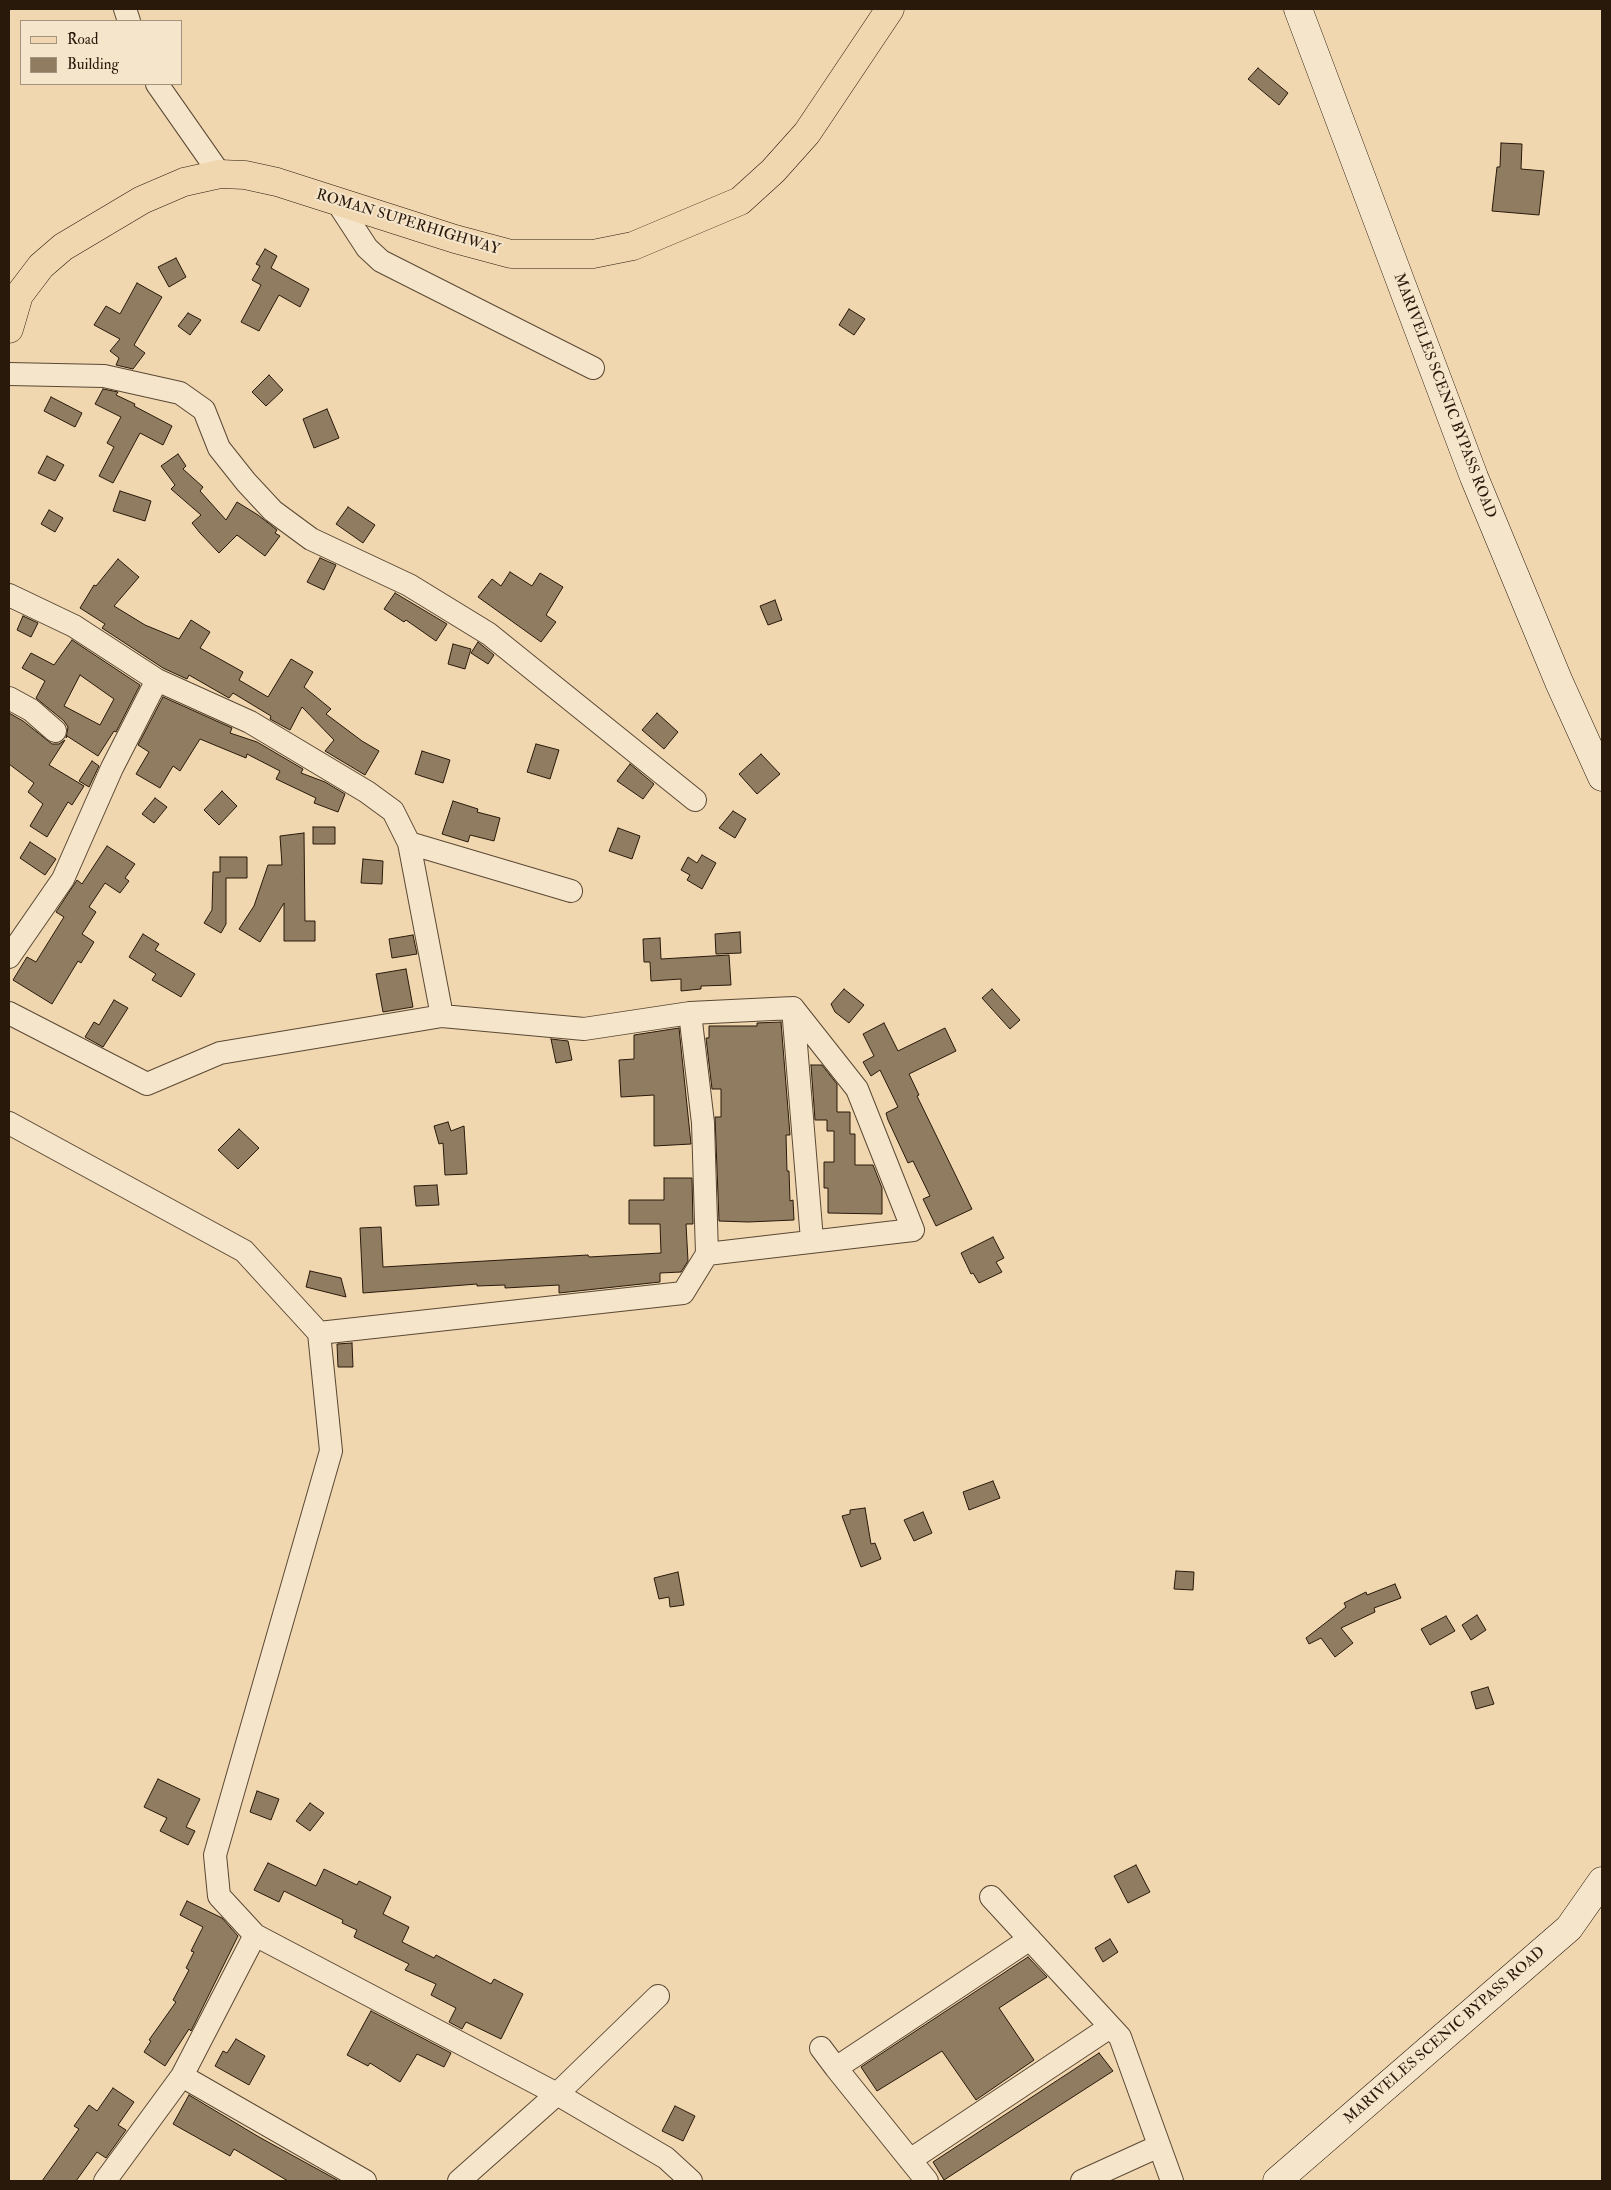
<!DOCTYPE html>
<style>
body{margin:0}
#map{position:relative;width:1611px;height:2190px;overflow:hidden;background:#f0d7af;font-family:"IM FELL Double Pica",serif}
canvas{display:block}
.frame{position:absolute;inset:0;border:10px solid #29190b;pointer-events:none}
.legend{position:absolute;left:20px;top:20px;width:162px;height:65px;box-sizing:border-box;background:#f5e5cb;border:1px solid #a3937e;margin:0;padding:6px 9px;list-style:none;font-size:15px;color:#29190b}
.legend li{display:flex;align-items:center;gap:10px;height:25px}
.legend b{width:25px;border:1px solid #a3937e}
</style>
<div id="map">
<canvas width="1611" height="2190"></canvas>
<div class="frame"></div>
<ul class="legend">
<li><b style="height:6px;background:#f0d7af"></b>Road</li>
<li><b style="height:14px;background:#907c60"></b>Building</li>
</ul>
</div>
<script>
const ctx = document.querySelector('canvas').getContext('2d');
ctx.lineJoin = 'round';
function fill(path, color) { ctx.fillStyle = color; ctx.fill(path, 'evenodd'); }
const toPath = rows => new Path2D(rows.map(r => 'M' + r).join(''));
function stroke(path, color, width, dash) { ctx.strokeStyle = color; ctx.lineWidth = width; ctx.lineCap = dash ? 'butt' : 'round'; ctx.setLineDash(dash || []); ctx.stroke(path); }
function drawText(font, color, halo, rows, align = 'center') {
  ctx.font = font + ' "IM FELL Double Pica",serif'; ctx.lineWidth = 4; ctx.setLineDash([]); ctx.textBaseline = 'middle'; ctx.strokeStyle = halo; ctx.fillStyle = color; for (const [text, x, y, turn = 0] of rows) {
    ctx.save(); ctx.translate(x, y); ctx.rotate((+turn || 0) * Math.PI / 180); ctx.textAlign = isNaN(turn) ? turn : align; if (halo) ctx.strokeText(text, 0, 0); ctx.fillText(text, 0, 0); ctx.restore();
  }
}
const building = toPath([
 [1258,68,1288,93,1279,105,1248,79,1258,68],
 [1501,143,1522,144,1521,169,1544,171,1539,215,1492,211,1497,167,1500,167,1501,143],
 [265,249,277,256,271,268,309,289,300,307,279,295,259,331,241,322,261,285,252,280,260,266,256,264,265,249],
 [176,258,186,277,169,287,158,267,176,258],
 [137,283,162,297,134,345,145,353,133,369,116,365,119,358,110,351,120,339,94,325,106,306,120,314,137,283],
 [849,309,865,319,854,335,839,325,849,309],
 [188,313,201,320,190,335,178,326,188,313],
 [269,375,283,390,266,406,252,392,269,375],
 [103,389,118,392,116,395,135,404,134,406,172,426,163,445,140,433,113,483,99,476,114,447,107,443,121,417,95,404,103,389],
 [51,397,82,413,75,427,44,411,51,397],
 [327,409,339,438,314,448,303,419,327,409],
 [178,454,186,466,183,469,203,487,200,491,226,520,237,502,258,515,277,530,275,533,280,536,265,556,237,535,219,553,200,533,192,523,201,515,171,489,175,485,161,466,178,454],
 [47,456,64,465,55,481,38,473,47,456],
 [120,491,151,501,145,521,113,511,120,491],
 [348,507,375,525,363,543,336,524,348,507],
 [49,510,63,518,55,532,41,524,49,510],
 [320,558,336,565,324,590,307,582,320,558],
 [118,559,139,577,114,606,145,625,179,639,191,620,210,632,200,648,243,672,239,680,268,697,291,659,313,672,304,687,331,709,326,714,362,741,379,751,365,775,325,751,334,740,302,707,290,730,270,719,271,716,233,693,229,698,189,675,187,679,163,668,102,628,105,624,80,608,94,585,96,586,118,559],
 [510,572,532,586,540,573,563,587,546,615,556,622,541,642,478,597,492,579,501,586,510,572],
 [395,593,447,624,436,641,406,620,404,622,384,609,395,593],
 [775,600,782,620,768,625,760,606,775,600],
 [23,616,38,623,31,637,17,630,23,616],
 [72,640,140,685,116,732,114,731,98,756,67,736,66,738,68,727,64,721,36,698,45,681,22,668,31,653,54,665,72,640],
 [80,675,114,699,100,725,64,706,80,675],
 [478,642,494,655,488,664,471,653,478,642],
 [453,644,471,649,465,669,448,664,453,644],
 [163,697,232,728,230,733,257,742,303,769,301,773,325,782,345,794,338,812,314,803,316,798,276,779,280,771,247,754,246,758,200,739,180,771,173,766,160,788,136,774,149,752,138,745,163,697],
 [9,713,23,721,52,744,59,744,65,740,49,765,84,786,72,805,68,802,47,837,30,826,43,804,28,792,34,783,9,764,9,713],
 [657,713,678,732,664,749,642,730,657,713],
 [536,744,559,750,550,779,527,772,536,744],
 [422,751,450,760,443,783,415,774,422,751],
 [761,754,780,774,757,794,739,774,761,754],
 [92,761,99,766,89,787,79,781,92,761],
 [630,764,654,784,643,799,617,781,630,764],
 [222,791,237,806,219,825,204,810,222,791],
 [155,798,167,807,154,823,142,814,155,798],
 [453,801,478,809,477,812,500,818,494,841,470,835,468,842,442,834,453,801],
 [733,811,746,819,735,838,719,828,733,811],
 [313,827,335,827,335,844,313,844,313,827],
 [618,828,640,836,632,859,609,851,618,828],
 [304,833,305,921,315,921,315,941,284,941,284,903,260,942,239,929,254,906,268,865,282,865,280,836,304,833],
 [30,842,56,859,45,875,20,858,30,842],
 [107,846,135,864,125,878,129,881,120,893,105,883,89,907,96,912,82,934,94,942,81,963,78,961,52,1004,13,980,27,957,36,962,64,917,56,912,77,880,82,884,107,846],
 [702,855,716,863,702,889,687,880,690,875,681,870,688,857,697,863,702,855],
 [220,857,247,857,247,878,226,878,226,924,221,933,204,923,212,910,213,872,220,872,220,857],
 [363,859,383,861,382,884,361,883,363,859],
 [740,932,741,953,716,954,715,934,740,932],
 [143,934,159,944,155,950,195,974,181,997,152,980,156,974,129,957,143,934],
 [413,935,417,954,392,958,389,939,413,935],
 [660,938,661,959,729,955,731,985,701,986,701,989,681,991,681,979,651,981,650,962,644,962,643,939,660,938],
 [406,969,413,1007,383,1012,376,974,406,969],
 [844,989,864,1005,849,1023,835,1012,831,1004,844,989],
 [992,989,1020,1020,1010,1029,982,998,992,989],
 [114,1000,128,1008,103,1047,85,1037,94,1022,99,1025,114,1000],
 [781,1022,790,1135,786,1135,787,1171,789,1171,790,1201,793,1200,794,1220,748,1222,719,1221,715,1117,721,1117,721,1089,712,1089,706,1038,709,1038,709,1026,757,1026,757,1023,781,1022],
 [884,1023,898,1051,945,1028,956,1051,909,1074,919,1095,917,1096,972,1209,936,1226,923,1199,930,1196,913,1161,908,1163,888,1120,886,1113,898,1107,880,1070,871,1076,863,1062,874,1056,863,1034,884,1023],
 [679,1028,691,1144,654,1146,654,1095,621,1097,619,1060,634,1059,634,1035,679,1028],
 [551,1039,568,1041,572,1060,556,1063,551,1039],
 [811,1065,822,1065,837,1084,837,1112,850,1112,850,1134,855,1134,855,1165,873,1165,882,1188,882,1214,828,1213,828,1188,824,1188,824,1162,834,1162,834,1131,827,1131,827,1120,815,1120,811,1065],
 [448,1122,451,1131,464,1126,467,1174,445,1175,443,1143,439,1144,434,1126,448,1122],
 [239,1129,259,1148,238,1169,218,1150,239,1129],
 [664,1178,692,1178,693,1224,686,1224,688,1261,681,1272,660,1273,660,1282,559,1293,559,1285,505,1288,505,1285,477,1286,477,1284,363,1293,360,1228,381,1227,383,1267,588,1255,589,1257,661,1253,660,1224,629,1224,629,1200,664,1200,664,1178],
 [437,1185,439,1205,416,1206,414,1186,437,1185],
 [993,1237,1004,1258,996,1262,1002,1272,979,1283,973,1273,971,1274,961,1253,993,1237],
 [310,1271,341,1278,346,1297,306,1287,310,1271],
 [352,1343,353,1367,338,1367,337,1344,352,1343],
 [993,1481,1000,1498,969,1510,963,1492,993,1481],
 [865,1508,871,1544,875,1543,881,1559,861,1567,842,1516,850,1514,850,1510,865,1508],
 [923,1512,932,1533,914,1541,904,1520,923,1512],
 [1176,1571,1194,1572,1193,1590,1174,1589,1176,1571],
 [678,1572,684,1605,670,1607,669,1597,659,1599,654,1578,678,1572],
 [1395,1584,1401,1598,1374,1608,1375,1612,1341,1628,1353,1643,1335,1657,1321,1638,1309,1644,1306,1638,1346,1607,1344,1603,1366,1592,1367,1595,1395,1584],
 [1477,1615,1486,1630,1471,1640,1462,1625,1477,1615],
 [1446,1616,1455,1631,1430,1645,1421,1629,1446,1616],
 [1488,1687,1494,1704,1476,1709,1471,1692,1488,1687],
 [158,1779,200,1799,186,1827,195,1831,188,1845,160,1831,167,1818,144,1807,158,1779],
 [257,1791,279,1799,271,1820,250,1812,257,1791],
 [310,1803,324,1813,310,1831,296,1821,310,1803],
 [268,1863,316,1886,324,1869,357,1885,359,1881,391,1897,383,1914,409,1927,402,1942,434,1958,436,1955,491,1984,494,1979,523,1994,501,2039,466,2022,462,2029,449,2022,456,2008,431,1995,436,1984,405,1970,409,1964,354,1937,357,1930,342,1923,343,1920,284,1891,279,1902,254,1890,268,1863],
 [1136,1865,1150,1892,1128,1903,1114,1876,1136,1865],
 [187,1901,222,1918,238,1936,191,2031,189,2029,165,2066,144,2052,151,2041,149,2040,176,2002,173,2000,189,1970,186,1968,194,1952,191,1951,203,1927,180,1915,187,1901],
 [1110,1939,1118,1952,1103,1962,1095,1948,1110,1939],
 [1028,1957,1047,1977,999,2008,1034,2060,976,2100,942,2051,877,2091,861,2067,1028,1957],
 [371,2011,451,2053,444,2067,417,2054,400,2082,370,2063,368,2066,347,2055,371,2011],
 [236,2039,265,2056,249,2085,215,2066,223,2051,227,2053,236,2039],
 [1099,2053,1113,2071,944,2180,933,2162,1099,2053],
 [113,2088,134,2102,118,2125,126,2130,106,2158,97,2152,76,2181,42,2181,79,2129,74,2126,89,2105,97,2111,113,2088],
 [189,2095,259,2137,339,2181,288,2181,234,2149,230,2156,173,2124,189,2095],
 [675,2106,695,2116,683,2141,662,2131,675,2106]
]);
fill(building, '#907c60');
stroke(building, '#29190b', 1);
const street = toPath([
 [125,9,129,21],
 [157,84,220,174],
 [337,202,367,248,381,261,593,368],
 [9,374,104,376,180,393,204,410,219,448,246,482,273,511,311,539,409,585,489,634,695,800],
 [9,595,74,626,157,680,250,722,367,792,393,811,409,843,571,891],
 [9,698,31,710,55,731],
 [409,843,442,1016],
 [9,957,63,879,112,768,157,680],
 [793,1008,812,1240],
 [9,1013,147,1084,220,1053,442,1016,584,1029,690,1013,793,1008,857,1089,913,1230,707,1254],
 [9,1123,244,1251,319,1333,331,1451,215,1855,219,1896,255,1935,557,2094,666,2158,691,2181],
 [319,1333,683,1293,707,1254,703,1123,690,1013],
 [991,1897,1120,2037,1172,2181],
 [821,2048,836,2068,1030,1939],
 [836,2068,927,2181],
 [182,2076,365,2181],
 [910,2160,1110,2027],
 [105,2181,182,2076,255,1935],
 [459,2181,557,2094,658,1996],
 [1082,2181,1159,2146]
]);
const secondary = toPath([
 [1298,9,1474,477,1559,682,1602,777],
 [1277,2181,1569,1928,1602,1881]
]);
const primary = toPath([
 [9,329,19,295,41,266,63,247,142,200,184,182,220,174,245,175,277,182,455,239,511,254,593,254,633,246,740,201,773,171,807,133,890,9]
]);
stroke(street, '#5b4834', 24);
stroke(secondary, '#29190b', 29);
stroke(primary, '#29190b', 29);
stroke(street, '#f5e5cb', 22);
stroke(secondary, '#f5e5cb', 28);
stroke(primary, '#f0d7af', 28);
drawText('15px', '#29190b', '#f5e5cb', [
 ["ROMAN SUPERHIGHWAY",408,223,17],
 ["MARIVELES SCENIC BYPASS ROAD",1444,396,69],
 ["MARIVELES SCENIC BYPASS ROAD",1445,2036,-41]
]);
</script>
